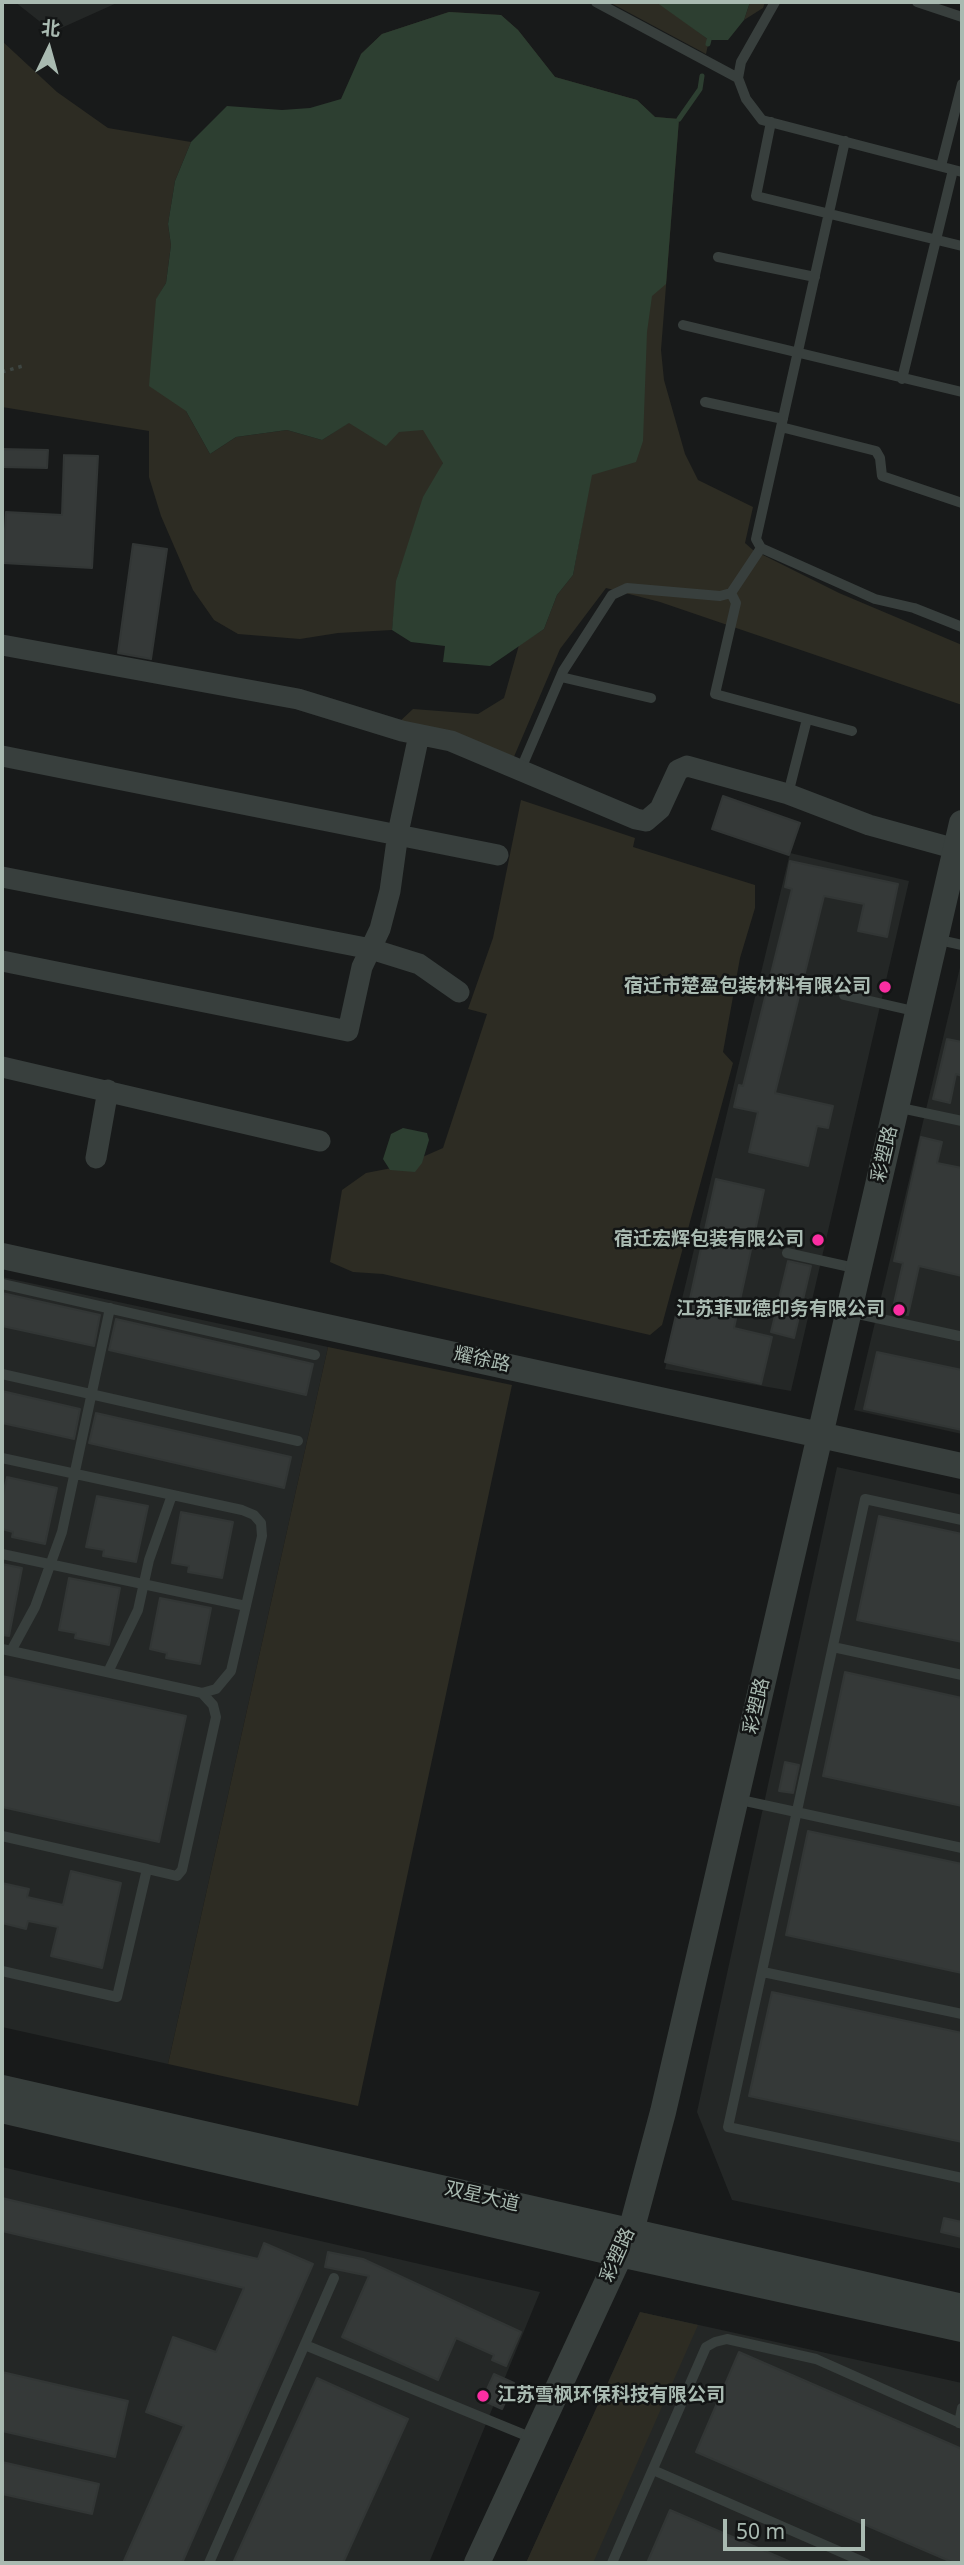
<!DOCTYPE html>
<meta charset="utf-8">
<style>
body{margin:0}
#map{position:relative;width:964px;height:2565px;overflow:hidden;background:#181a1a;font-family:"Noto Sans","Noto Sans SC",sans-serif}
canvas{display:block}
.frame{position:absolute;inset:0;border:4px solid #a9bab1;pointer-events:none}
.north{position:absolute;left:14px;top:14px;width:70px;height:70px;-webkit-text-stroke:5px #131515;paint-order:stroke;rotate:5deg;font-size:19px;font-weight:700;line-height:28px;text-align:center;color:#a9bab1}
.north::after{content:'';display:block;margin:auto;width:24px;height:32px;background:#a9bab1;clip-path:polygon(50% 0,100% 100%,50% 72%,0 100%)}
.scale{position:absolute;left:723px;top:2519px;width:142px;height:32px;box-sizing:border-box;border:4px solid #a9bab1;border-top:0;padding-left:9px;font-size:21px;line-height:24px;white-space:nowrap;color:#a9bab1;-webkit-text-stroke:5px #131515;paint-order:stroke}
</style>
<div id="map">
<canvas width="964" height="2565"></canvas>
<div class="frame"></div>
<div class="north">北</div>
<div class="scale">50 m</div>
</div>
<script>
const ctx = document.querySelector('canvas').getContext('2d');
ctx.lineJoin = 'round';
function fill(path, color) { ctx.fillStyle = color; ctx.fill(path, 'evenodd'); }
const toPath = rows => new Path2D(rows.map(r => 'M' + r).join(''));
function stroke(path, color, width, dash) { ctx.strokeStyle = color; ctx.lineWidth = width; ctx.lineCap = dash ? 'butt' : 'round'; ctx.setLineDash(dash || []); ctx.stroke(path); }
function drawText(font, color, halo, rows, align = 'center') {
  ctx.font = font + ' "Noto Sans","Noto Sans SC",sans-serif'; ctx.lineWidth = 5; ctx.setLineDash([]); ctx.textBaseline = 'middle'; ctx.strokeStyle = halo; ctx.fillStyle = color; for (const [text, x, y, turn = 0] of rows) {
    ctx.save(); ctx.translate(x, y); ctx.rotate((+turn || 0) * Math.PI / 180); ctx.textAlign = isNaN(turn) ? turn : align; if (halo) ctx.strokeText(text, 0, 0); ctx.fillText(text, 0, 0); ctx.restore();
  }
}
fill(toPath([
 [15,2,119,2,59,29,48,28],
 [790,853,909,881,791,1391,665,1369],
 [962,959,962,1434,854,1410],
 [2,1277,328,1347,168,2064,2,2027],
 [837,1467,962,1495,962,2249,732,2200,697,2112],
 [2,2167,540,2292,429,2563,2,2563],
 [640,2312,962,2383,962,2563,526,2563]
]), '#242726');
fill(toPath([
 [609,2,656,2,664,6,709,40,706,54],
 [750,2,765,2,763,8,744,20],
 [449,12,501,15,518,30,555,77,637,100,655,117,679,119,661,350,664,380,685,454,698,480,753,507,745,543,753,550,839,593,962,645,962,705,660,602,606,588,560,649,513,759,397,724,413,709,478,714,504,698,519,645,544,629,557,595,573,575,591,475,443,463,398,575,392,630,338,633,300,639,238,634,214,620,193,590,161,516,149,477,149,431,2,407,2,41,57,92,108,128,191,142,175,181,168,224,171,245,166,283,156,300,186,411,210,454,236,437,287,430,322,440,348,423,361,54,382,34],
 [521,800,635,838,633,847,755,885,755,908,740,958,723,1052,733,1063,662,1325,650,1335,383,1274,353,1272,330,1262,342,1190,366,1173,402,1166,443,1148,487,1014,468,1009,493,938],
 [328,1347,512,1385,358,2106,168,2064],
 [640,2312,698,2325,593,2563,526,2563]
]), '#2d2c23');
fill(toPath([
 [656,2,750,2,744,20,728,40,709,40],
 [449,12,501,15,518,30,555,77,637,100,655,117,679,119,666,284,652,296,647,332,643,441,636,462,592,475,573,575,557,595,544,629,490,666,443,662,445,646,411,642,392,630,396,581,423,497,443,463,423,430,399,432,386,446,349,423,322,440,287,430,236,437,210,454,186,411,149,386,156,299,166,283,171,245,168,224,175,181,191,142,227,106,282,110,310,108,341,99,361,54,382,34],
 [403,1128,427,1133,429,1140,422,1163,415,1172,390,1170,383,1159,391,1134]
]), '#2d3f31');
stroke(toPath([
 [708,44,709,40],
 [679,119,700,89,702,76]
]), '#2d3f31', 5);
const building = toPath([
 [2,449,48,450,47,468,2,467,2,449],
 [64,455,98,456,92,568,3,563,6,512,62,515,64,455],
 [133,544,167,549,151,659,118,653,133,544],
 [723,796,800,823,789,855,712,829,723,796],
 [790,861,898,884,887,937,858,931,864,904,824,896,775,1093,833,1106,828,1128,817,1126,808,1166,749,1152,758,1112,734,1107,739,1085,743,1086,792,889,785,887,790,861],
 [947,1039,962,1042,962,1076,956,1074,950,1103,933,1099,947,1039],
 [921,1137,942,1142,937,1163,962,1168,962,1276,919,1266,908,1315,892,1312,903,1263,894,1261,921,1137],
 [716,1179,764,1190,734,1328,772,1337,761,1384,665,1362,676,1315,686,1317,716,1179],
 [788,1261,811,1266,794,1338,771,1332,788,1261],
 [2,1293,100,1315,94,1346,2,1326,2,1293],
 [116,1319,313,1364,306,1395,109,1350,116,1319],
 [877,1352,962,1370,962,1430,864,1409,877,1352],
 [2,1391,80,1409,74,1439,2,1423,2,1391],
 [96,1413,291,1457,284,1488,89,1443,96,1413],
 [7,1477,57,1488,45,1544,12,1537,13,1532,2,1529,2,1499,7,1477],
 [97,1496,148,1506,136,1562,103,1556,104,1550,86,1547,97,1496],
 [181,1512,233,1522,222,1578,188,1572,189,1566,172,1563,181,1512],
 [879,1516,962,1534,962,1642,857,1620,879,1516],
 [2,1564,22,1568,9,1636,2,1635,2,1564],
 [69,1578,120,1588,109,1645,75,1638,76,1633,59,1630,69,1578],
 [160,1598,211,1608,200,1664,166,1658,167,1653,150,1649,160,1598],
 [845,1672,962,1698,962,1806,823,1776,845,1672],
 [2,1676,186,1716,159,1842,2,1807,2,1676],
 [785,1762,799,1765,793,1793,779,1791,785,1762],
 [808,1831,962,1864,962,1973,786,1935,808,1831],
 [71,1871,121,1883,102,1968,51,1956,58,1927,28,1921,26,1929,2,1923,2,1883,29,1889,27,1897,63,1905,71,1871],
 [772,1992,962,2033,962,2142,749,2096,772,1992],
 [2,2198,258,2259,264,2243,313,2264,182,2563,123,2563,184,2426,146,2412,173,2337,216,2352,244,2288,2,2231,2,2198],
 [944,2218,962,2222,962,2237,941,2232,944,2218],
 [328,2252,363,2259,521,2332,506,2366,492,2360,494,2355,456,2338,438,2380,342,2337,369,2276,325,2267,328,2252],
 [739,2352,962,2449,962,2563,954,2563,696,2452,739,2352],
 [2,2372,128,2401,115,2457,2,2431,2,2372],
 [494,2374,514,2383,502,2409,482,2400,494,2374],
 [317,2378,408,2419,343,2563,233,2563,317,2378],
 [2,2462,99,2484,92,2514,2,2494,2,2462],
 [670,2510,793,2563,647,2563,670,2510]
]);
fill(building, '#353938');
stroke(building, '#323635', 2);
stroke(toPath([
 [2,372,26,365]
]), '#3e4642', 3.5, [3.5, 5]);
stroke(toPath([
 [596,2,738,78,746,99,762,120,962,172],
 [917,2,962,17],
 [738,78,741,62,775,2],
 [771,122,756,196,962,246],
 [845,141,756,539,761,548,875,599,914,608,962,627],
 [941,166,962,84],
 [718,257,815,277],
 [683,325,962,392],
 [902,379,953,170],
 [705,402,783,419],
 [781,427,876,451,880,458,882,476,962,503],
 [731,593,736,603,715,694,852,731],
 [561,677,651,698],
 [520,771,563,671,612,595,627,588,720,596,731,593,761,548],
 [788,794,807,719],
 [935,939,962,945],
 [844,995,918,1012],
 [896,1107,962,1121],
 [787,1253,859,1269],
 [2,1284,315,1355],
 [849,1312,959,1336],
 [2,1374,298,1441],
 [2,1458,242,1510,254,1515,261,1523,262,1536,231,1671,216,1689,202,1693,2,1649],
 [962,1520,865,1499,728,2127,962,2178],
 [2,1554,246,1606],
 [833,1647,962,1675],
 [11,1651,35,1607,62,1532,110,1308],
 [108,1672,138,1610,149,1560,172,1495],
 [736,1799,962,1848],
 [2,1836,147,1869,117,1997,2,1971],
 [147,1869,177,1876,182,1870,216,1717,213,1705,202,1693],
 [763,1972,962,2014],
 [305,2345,532,2438],
 [959,2423,962,2408],
 [653,2470,866,2563],
 [209,2563,334,2278],
 [612,2563,706,2347,715,2342,727,2339,816,2359,962,2424]
]), '#383f3d', 10);
stroke(toPath([
 [2,645,298,699,402,731,451,741,636,819,646,821,660,809,678,770,687,766,788,794,869,825,956,849],
 [2,756,498,855],
 [2,877,371,949,419,964,459,992],
 [2,961,348,1031,362,967,380,929,390,891,398,833,419,735],
 [2,1067,320,1141],
 [96,1158,108,1090]
]), '#383f3d', 21);
stroke(toPath([
 [2,1256,962,1466],
 [2,2088,962,2307],
 [2,2110,620,2254,962,2329],
 [477,2563,631,2231,663,2112,962,823]
]), '#383f3d', 26);
for (const [x, y, r, color] of [
 [885,987,7,"#fb2ea2"],
 [818,1240,7,"#fb2ea2"],
 [899,1310,7,"#fb2ea2"],
 [483,2396,7,"#fb2ea2"]
]) { const dot = new Path2D(); dot.arc(x, y, r, 0, 2 * Math.PI); ctx.fillStyle = color; ctx.fill(dot); stroke(dot, '#131515', 2.5); }
drawText('bold 19px', '#a9bab1', '#131515', [
 ["宿迁市楚盈包装材料有限公司",871,987],
 ["宿迁宏辉包装有限公司",804,1240],
 ["江苏菲亚德印务有限公司",885,1310],
 ["江苏雪枫环保科技有限公司",497,2396,"left"]
], 'right');
drawText('19px', '#a9bab1', '#131515', [
 ["彩塑路",885,1154,-77],
 ["耀徐路",482,1360,12],
 ["彩塑路",757,1706,-77],
 ["双星大道",482,2197,13],
 ["彩塑路",618,2255,-66]
]);
</script>
